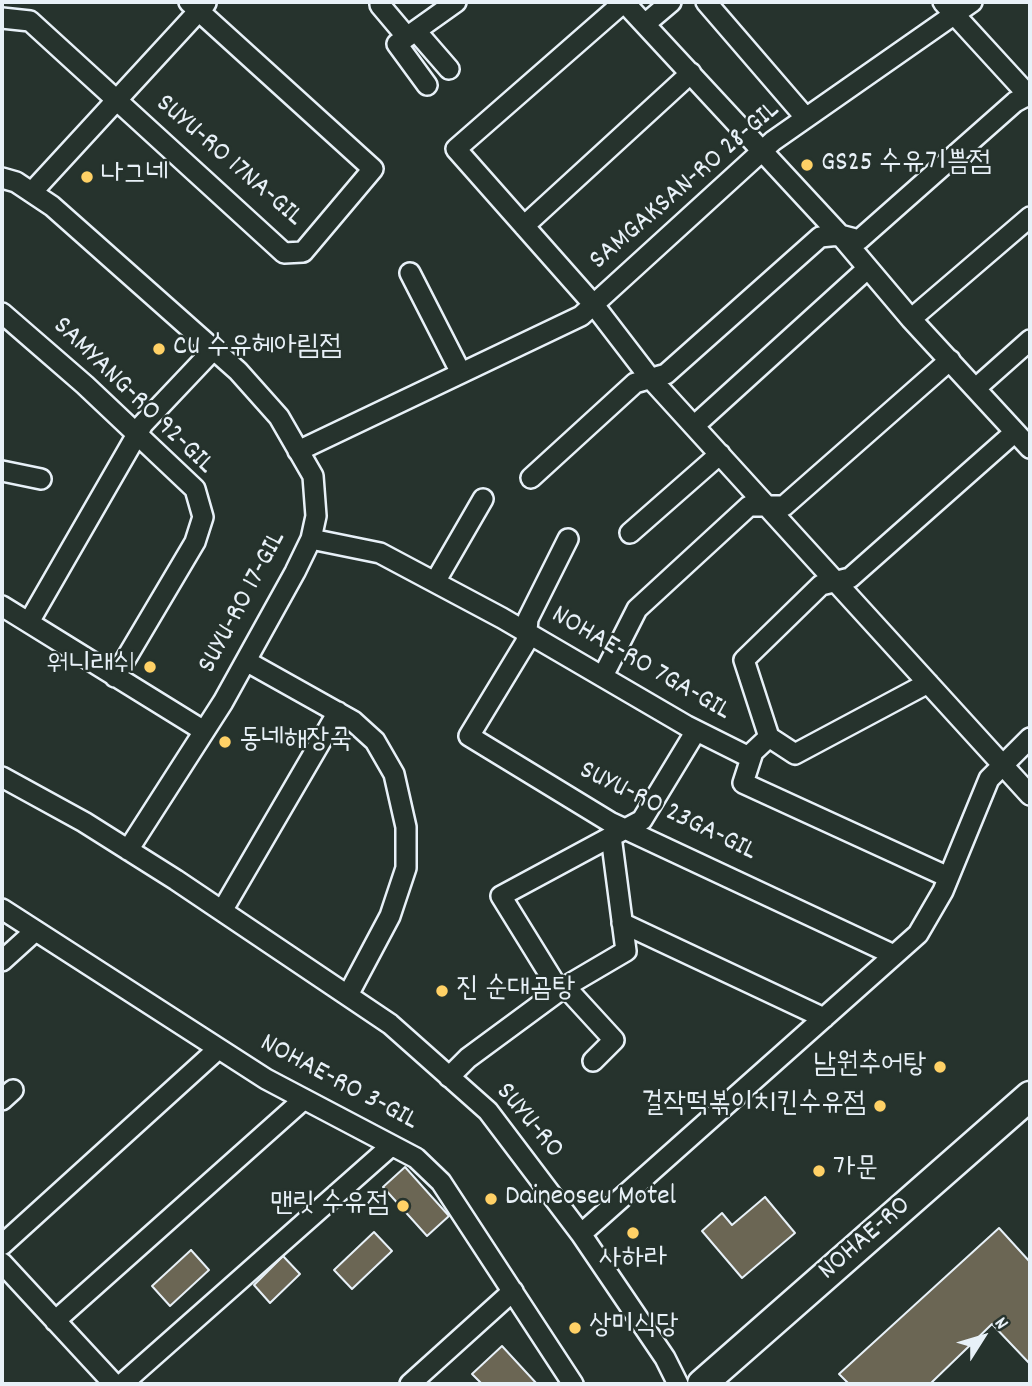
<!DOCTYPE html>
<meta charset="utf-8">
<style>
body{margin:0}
#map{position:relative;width:1032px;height:1386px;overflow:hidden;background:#26332d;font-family:Dekko,sans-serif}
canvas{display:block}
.frame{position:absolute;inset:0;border:4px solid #e8f1f8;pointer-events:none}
.north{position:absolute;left:948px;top:1302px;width:70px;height:70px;-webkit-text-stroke:5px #26332d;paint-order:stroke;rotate:53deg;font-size:19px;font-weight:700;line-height:28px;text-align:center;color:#e8f1f8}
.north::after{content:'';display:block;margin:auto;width:24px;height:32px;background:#e8f1f8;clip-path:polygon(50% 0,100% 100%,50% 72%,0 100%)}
</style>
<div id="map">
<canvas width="1032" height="1386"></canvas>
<div class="frame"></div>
<div class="north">N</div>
</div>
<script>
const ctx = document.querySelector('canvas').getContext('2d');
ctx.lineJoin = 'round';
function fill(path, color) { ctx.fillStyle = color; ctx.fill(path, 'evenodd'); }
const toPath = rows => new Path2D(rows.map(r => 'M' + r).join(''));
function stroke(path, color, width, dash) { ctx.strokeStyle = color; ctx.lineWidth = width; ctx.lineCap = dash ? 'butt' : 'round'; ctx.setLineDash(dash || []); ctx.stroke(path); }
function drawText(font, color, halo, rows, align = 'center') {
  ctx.font = font + ' Dekko,"Poor Story",sans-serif'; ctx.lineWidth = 5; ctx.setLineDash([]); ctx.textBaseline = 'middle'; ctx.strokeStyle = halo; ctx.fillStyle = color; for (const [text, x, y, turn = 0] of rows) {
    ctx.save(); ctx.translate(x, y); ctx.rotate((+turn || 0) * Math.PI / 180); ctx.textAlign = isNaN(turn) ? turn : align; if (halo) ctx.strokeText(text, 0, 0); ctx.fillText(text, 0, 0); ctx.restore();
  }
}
const building = toPath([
 [405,1167,449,1216,427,1236,383,1187,405,1167],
 [765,1197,795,1233,742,1278,702,1231,722,1213,732,1225,765,1197],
 [999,1228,1030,1262,1030,1364,992,1324,930,1384,849,1384,839,1374,999,1228],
 [374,1232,392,1251,352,1289,334,1270,374,1232],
 [191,1250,209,1270,170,1306,152,1286,191,1250],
 [283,1256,300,1274,270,1303,254,1285,283,1256],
 [502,1346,537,1384,482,1384,472,1374,502,1346]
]);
fill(building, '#6b6654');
stroke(building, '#e8f1f8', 2);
const street = toPath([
 [624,2,456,149,594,305,650,378,1030,795],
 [624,2,840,235,911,319,1030,448],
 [706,2,806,118],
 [943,2,1030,97],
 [380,5,407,37],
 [2,18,30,21,284,253,303,252,373,169,189,2],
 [645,24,671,2],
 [416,31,449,69],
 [427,85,397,44,456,2],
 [2,178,16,182,52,206,238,371,279,417,313,476,316,516,311,539,295,572,223,702,128,850],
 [32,192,206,3],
 [524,226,691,73],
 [410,273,461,373],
 [2,313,85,385,195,489,203,517,195,542,115,677],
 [911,319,1030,217],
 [976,388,1030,340],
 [694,426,867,269],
 [298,451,581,316,773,141,972,2],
 [2,471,41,479],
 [531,478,635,383,666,374,820,237,840,235,859,240,1015,102,1030,94],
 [630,533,720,454],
 [311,539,380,553,502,618,687,726,751,758],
 [568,539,528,619,526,642,469,736,610,822,894,955],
 [435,582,483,499],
 [2,606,204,731],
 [29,622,143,424,214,349],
 [246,661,353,721,375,741,394,774,406,827,406,868,390,916,348,995],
 [603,676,637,609,749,506,784,506,950,360],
 [928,683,795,754,769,737,753,752,743,783,948,877],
 [769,737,744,660,821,585,850,578,1015,432],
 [2,777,84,822,176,880,390,1024,488,1111,581,1234,665,1358,678,1384],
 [2,909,266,1079,416,1158,441,1182,573,1384],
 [222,911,338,712],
 [622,923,824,1018],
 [2,961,34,932],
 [593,1061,614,1040,570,992,556,985,501,896,642,820,696,731],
 [449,1077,468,1058,563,988,626,951,611,836],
 [2,1100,13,1090],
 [581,1234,918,934,943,891,989,779,1030,738],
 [2,1245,217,1050],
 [2,1263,114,1384],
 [55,1321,303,1100],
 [122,1384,391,1146],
 [410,1384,513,1291]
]);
const secondary = toPath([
 [702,1384,1030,1096]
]);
stroke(street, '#e8f1f8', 24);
stroke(secondary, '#e8f1f8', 33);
stroke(street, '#26332d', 19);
stroke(secondary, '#26332d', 28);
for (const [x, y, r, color] of [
 [807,165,7,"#ffd166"],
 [87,177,7,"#ffd166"],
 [159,349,7,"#ffd166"],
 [150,667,7,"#ffd166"],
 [225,742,7,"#ffd166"],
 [442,991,7,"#ffd166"],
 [940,1067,7,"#ffd166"],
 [880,1106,7,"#ffd166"],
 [819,1171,7,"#ffd166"],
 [491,1199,7,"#ffd166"],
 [403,1206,7,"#ffd166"],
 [633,1233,7,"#ffd166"],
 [575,1328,7,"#ffd166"]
]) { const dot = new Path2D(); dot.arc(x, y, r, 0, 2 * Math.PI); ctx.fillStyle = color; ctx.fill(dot); stroke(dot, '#26332d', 2.5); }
drawText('28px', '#e8f1f8', '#26332d', [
 ["SUYU-RO 17NA-GIL",228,162,41],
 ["SAMGAKSAN-RO 28-GIL",686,187,-41],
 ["SAMYANG-RO 92-GIL",132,397,44],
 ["SUYU-RO 17-GIL",244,603,-62],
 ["NOHAE-RO 7GA-GIL",640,665,30],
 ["SUYU-RO 23GA-GIL",667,813,26],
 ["NOHAE-RO 3-GIL",338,1084,28],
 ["SUYU-RO",528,1122,50],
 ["NOHAE-RO",866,1240,-41]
]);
drawText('28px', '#e8f1f8', '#26332d', [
 ["GS25 수유기쁨점",821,165],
 ["나그네",101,177],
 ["CU 수유헤아림점",173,349],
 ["워니래쉬",136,667,"right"],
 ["동네해장국",239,742],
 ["진 순대곰탕",456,991],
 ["남원추어탕",926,1067,"right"],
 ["걸작떡볶이치킨수유점",866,1106,"right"],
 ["가문",833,1171],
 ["Daineoseu Motel",505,1199],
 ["맨릿 수유점",389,1206,"right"],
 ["사하라",633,1261,"center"],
 ["상미식당",589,1328]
], 'left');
</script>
